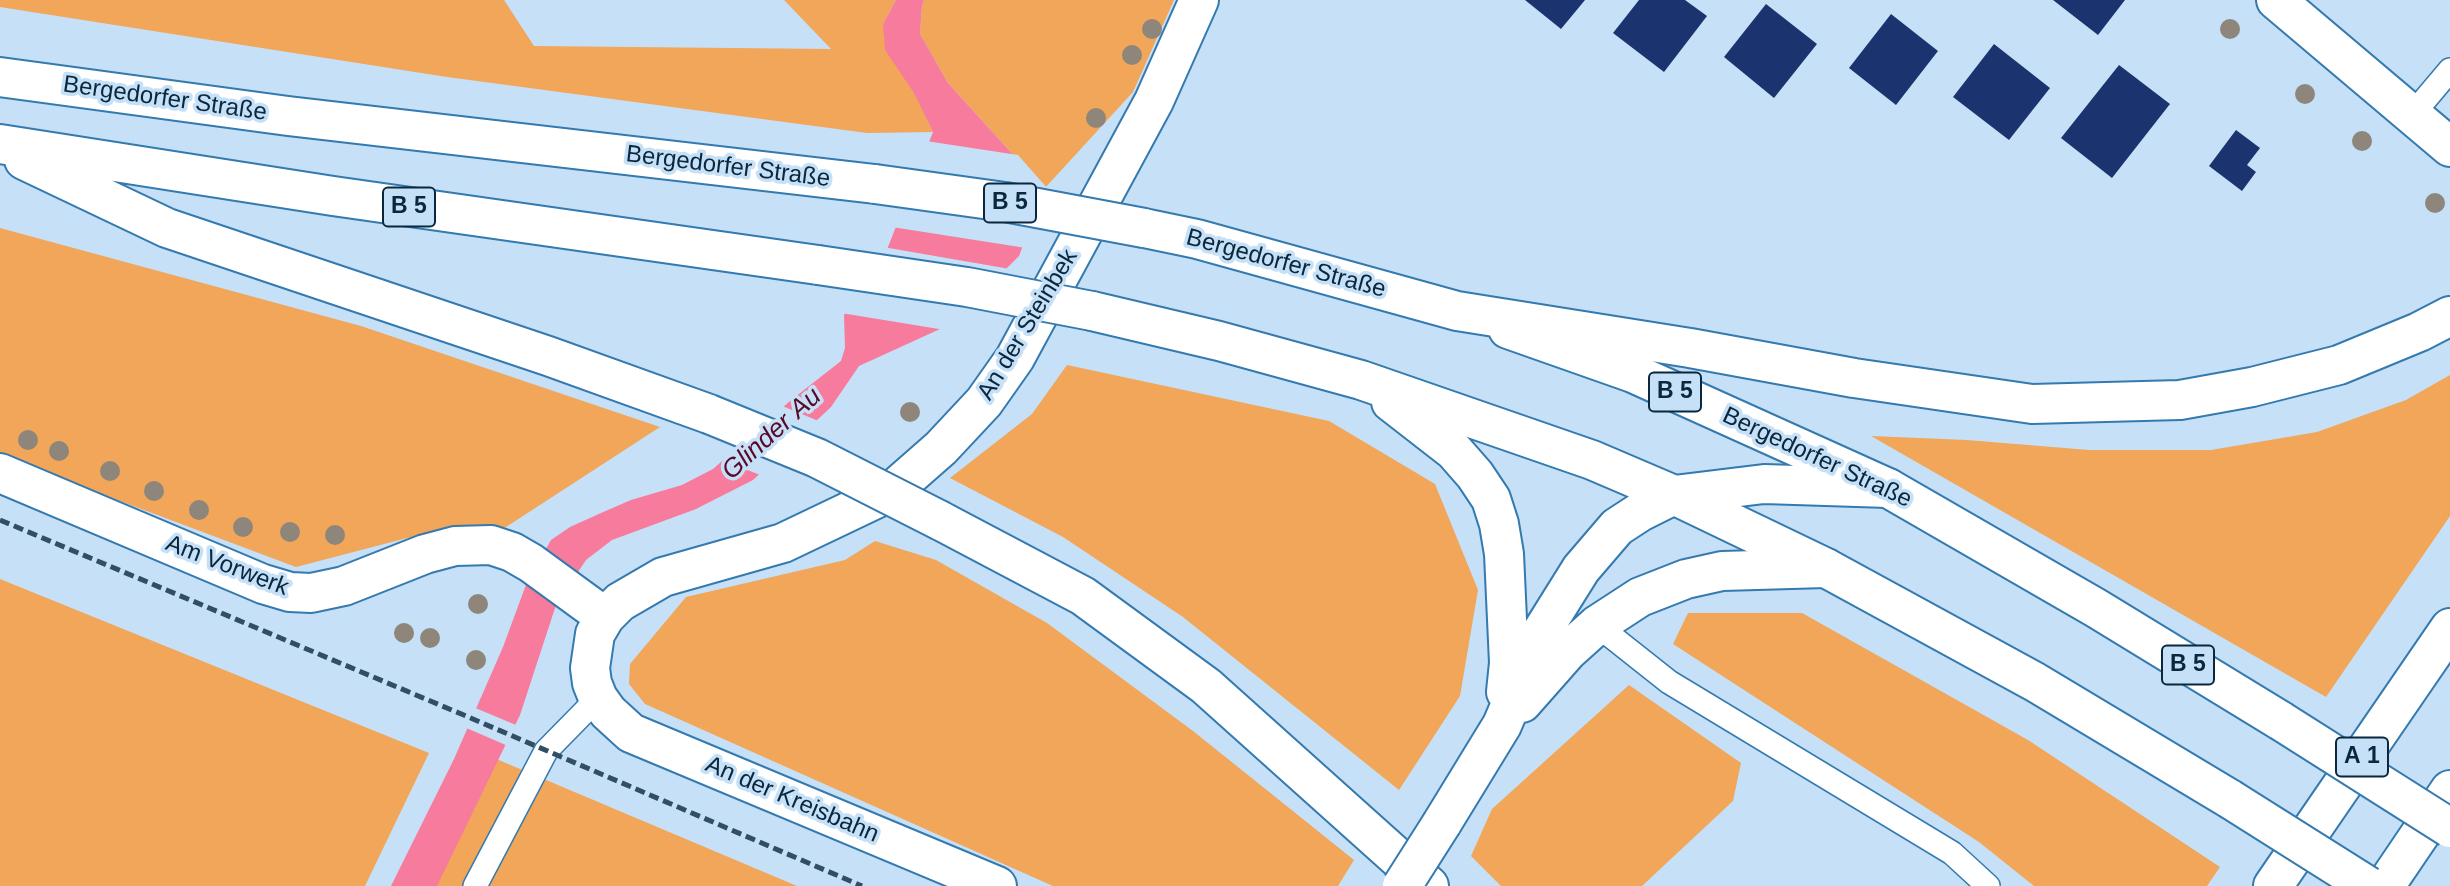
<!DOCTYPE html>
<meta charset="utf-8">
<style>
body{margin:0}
canvas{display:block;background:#c5e0f7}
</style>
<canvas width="2450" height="886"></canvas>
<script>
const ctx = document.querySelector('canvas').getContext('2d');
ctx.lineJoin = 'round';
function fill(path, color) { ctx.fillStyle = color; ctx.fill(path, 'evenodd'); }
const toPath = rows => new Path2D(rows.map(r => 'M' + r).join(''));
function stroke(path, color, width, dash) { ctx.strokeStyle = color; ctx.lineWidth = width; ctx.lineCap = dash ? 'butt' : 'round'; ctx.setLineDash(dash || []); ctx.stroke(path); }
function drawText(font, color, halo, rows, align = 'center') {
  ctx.font = font + ' Helvetica,sans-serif'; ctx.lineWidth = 7; ctx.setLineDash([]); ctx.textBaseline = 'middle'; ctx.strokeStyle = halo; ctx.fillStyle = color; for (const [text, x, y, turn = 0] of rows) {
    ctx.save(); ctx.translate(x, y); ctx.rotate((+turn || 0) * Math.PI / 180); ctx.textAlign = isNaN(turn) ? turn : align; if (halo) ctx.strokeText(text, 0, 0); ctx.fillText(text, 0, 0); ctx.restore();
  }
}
fill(toPath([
 [0,0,504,0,534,46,831,49,784,0,896,0,883,24,933,132,867,133,447,77,0,7],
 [924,0,1174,0,1133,92,1044,189,948,83,920,34,922,6],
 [0,228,361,326,660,427,506,527,407,538,296,567,0,456],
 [1067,365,1329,421,1435,484,1478,590,1460,696,1399,790,1183,617,1063,537,950,478,1032,414],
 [2450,375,2450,516,2326,697,1871,436,1967,440,2089,450,2211,450,2317,432,2406,400],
 [875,541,936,560,1047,623,1193,731,1354,860,1338,886,1053,886,645,704,629,684,630,664,686,597,845,560],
 [0,579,429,753,365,886,0,886],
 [1688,613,1802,613,2028,740,2220,867,2207,886,2034,886,1979,842,1673,644],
 [1629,685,1741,763,1733,801,1642,886,1501,886,1471,856,1492,809],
 [494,758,797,886,431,886]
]), '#f1a659');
fill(toPath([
 [896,0,924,0,922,6,920,34,948,83,1044,189,1019,256,951,324,859,366,831,407,753,480,696,509,612,540,586,560,556,605,520,715,437,886,391,886,454,759,503,647,527,582,551,540,570,527,601,513,631,500,682,485,713,469,790,401,841,361,845,348,844,315,888,247,933,132,914,93,885,50,883,24]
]), '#f77b9d');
fill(toPath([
 [926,141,1018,155,1048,189,1026,248,892,227],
 [883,247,1010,269,954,326,945,330,841,313],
 [780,405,821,422,763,476,719,459],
 [473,707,516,725,508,746,464,727]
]), '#c5e0f7');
fill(toPath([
 [1525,0,1585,0,1561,29],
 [1639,0,1685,0,1707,16,1664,72,1613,33],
 [2053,0,2125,0,2098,35],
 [1766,4,1817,44,1774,98,1724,57],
 [1891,14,1938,51,1896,105,1849,68],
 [1994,44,2050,88,2009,140,1953,97],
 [2119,65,2170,104,2112,178,2061,138],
 [2236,130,2260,148,2247,165,2256,172,2242,191,2209,166]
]), '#1b3470');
const lane = toPath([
 [2412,115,2450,70],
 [1597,625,1669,682,1952,853,1988,886],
 [475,886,546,751,598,698]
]);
const street = toPath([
 [0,473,263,584,290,592,311,593,344,586,425,554,455,546,491,545,512,552,531,563,605,617],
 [997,886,631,733,608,712,598,698,592,683,590,668,595,634,605,617,620,602,663,577,783,543,892,491,941,448,984,402,1015,358,1154,101,1199,0]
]);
const secondary = toPath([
 [2276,0,2450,147]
]);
const primary = toPath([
 [1508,329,1633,373,1888,488,2096,608,2281,721],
 [1674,495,1826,568,2035,682,2230,799]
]);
const highway = toPath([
 [0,77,288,116,875,184],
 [0,144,333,196,818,265],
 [24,160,167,228,548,356,709,414],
 [1144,228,1197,239,1457,311,1690,348,1854,378,2032,404,2180,400,2252,387,2339,365,2419,332,2450,316],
 [1092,311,1219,341,1361,380,1592,460,1674,495],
 [1391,402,1454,451,1475,475,1491,499,1499,524,1504,554,1509,663,1506,692],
 [941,521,1083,596,1206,686,1429,886],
 [1522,703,1567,652,1597,625,1640,597,1686,579,1722,571,1826,568],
 [1442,823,1502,725,1541,633,1581,569,1617,527,1640,512,1674,495,1764,484,1888,488],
 [2273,886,2450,628],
 [2385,886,2450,790]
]);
stroke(lane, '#347aaf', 26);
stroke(street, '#347aaf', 42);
stroke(secondary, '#347aaf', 42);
stroke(primary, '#347aaf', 42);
stroke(highway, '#347aaf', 42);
stroke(lane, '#fff', 23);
stroke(street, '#fff', 38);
stroke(secondary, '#fff', 38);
stroke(primary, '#fff', 38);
stroke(highway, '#fff', 38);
stroke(toPath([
 [0,520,466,716,862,886]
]), '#304e64', 5, [10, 5]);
const primaryBridge = toPath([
 [2281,721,2450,828],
 [2230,799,2368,886]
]);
const highwayBridge = toPath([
 [875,184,1005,202,1144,228],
 [818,265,967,287,1092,311],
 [709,414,817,458,941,521],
 [1402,886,1442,823]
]);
stroke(primaryBridge, '#347aaf', 42, []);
stroke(highwayBridge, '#347aaf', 42, []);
stroke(primaryBridge, '#fff', 38);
stroke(highwayBridge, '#fff', 38);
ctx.fillStyle = '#8e867b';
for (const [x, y] of [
 [1152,29],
 [2230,29],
 [1132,55],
 [2305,94],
 [1096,118],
 [2362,141],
 [2435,203],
 [910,412],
 [28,440],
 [59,451],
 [110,471],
 [154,491],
 [199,510],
 [243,527],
 [290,532],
 [335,535],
 [478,604],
 [404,633],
 [430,638],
 [476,660]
]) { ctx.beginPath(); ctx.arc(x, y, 10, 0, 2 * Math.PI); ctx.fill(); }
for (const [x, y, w] of [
 [1010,203,52],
 [409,207,52],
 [1675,392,52],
 [2188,665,52],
 [2362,757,52]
]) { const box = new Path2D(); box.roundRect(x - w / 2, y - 19.5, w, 39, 5); ctx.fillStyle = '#c5e0f7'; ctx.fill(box); stroke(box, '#09273d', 2); }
drawText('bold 23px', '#09273d', null, [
 ["B 5",1010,203],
 ["B 5",409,207],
 ["B 5",1675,392],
 ["B 5",2188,665],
 ["A 1",2362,757]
]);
drawText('24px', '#09273d', '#c5e0f7', [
 ["Bergedorfer Straße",165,99,8],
 ["Bergedorfer Straße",728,167,7],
 ["Bergedorfer Straße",1286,264,15],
 ["An der Steinbek",1028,325,-59],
 ["Bergedorfer Straße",1817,458,25],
 ["Am Vorwerk",227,566,21],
 ["An der Kreisbahn",792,800,23]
]);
drawText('italic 26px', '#580a28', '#c5e0f7', [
 ["Glinder Au",772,434,-42]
]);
</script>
